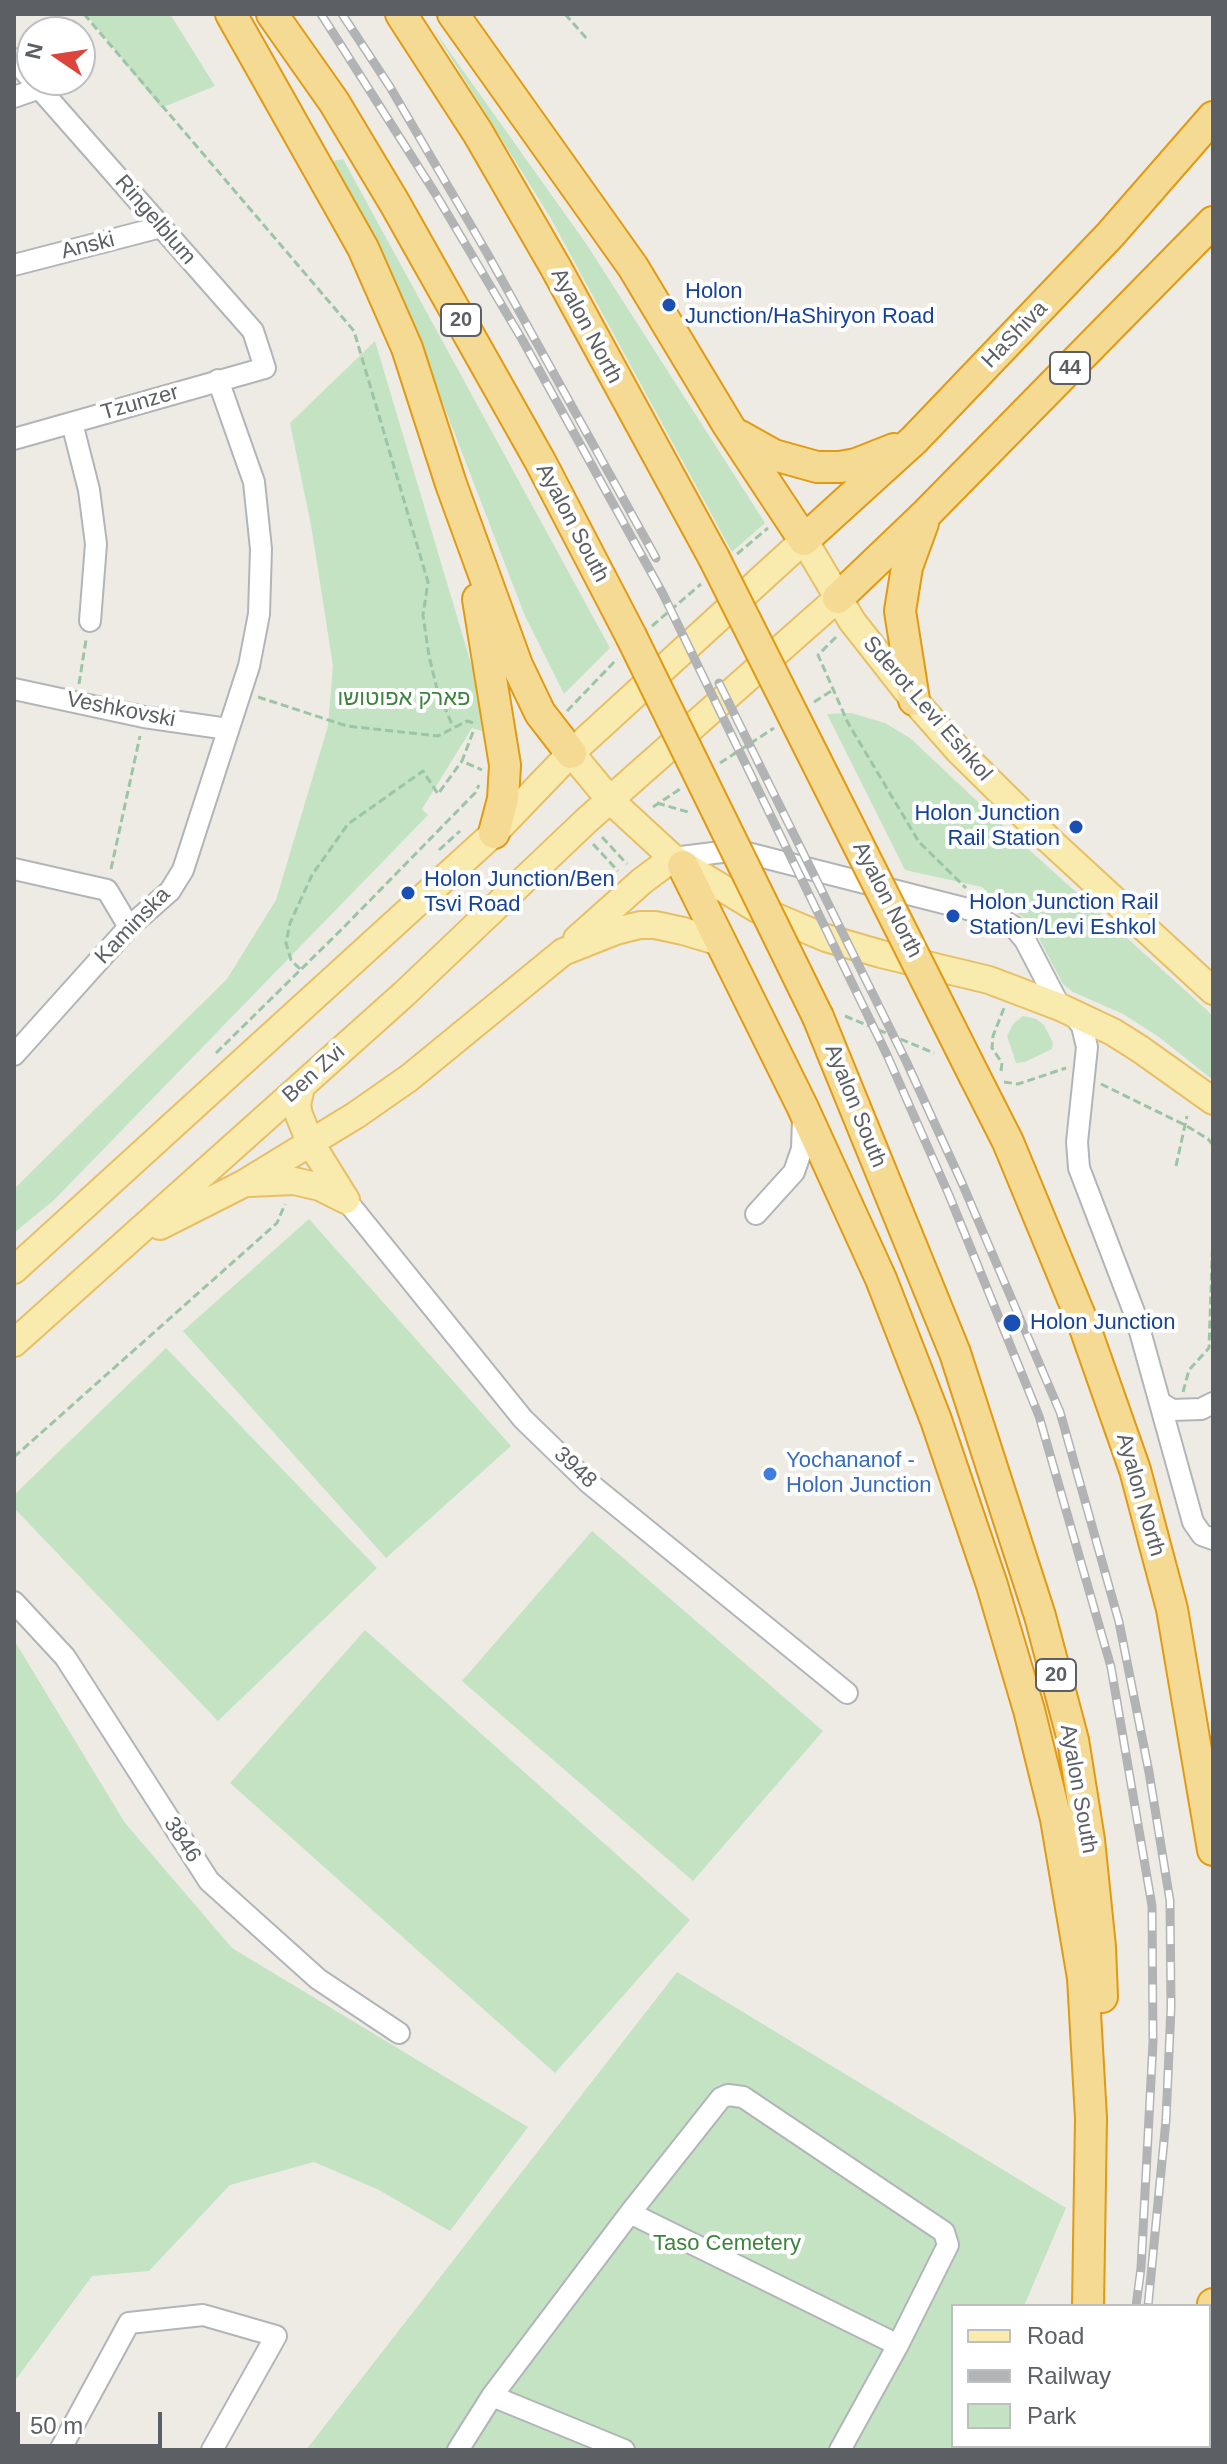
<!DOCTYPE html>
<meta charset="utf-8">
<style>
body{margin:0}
#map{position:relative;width:1227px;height:2464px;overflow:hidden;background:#eeebe4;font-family:Helvetica,sans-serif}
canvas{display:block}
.frame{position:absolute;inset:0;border:16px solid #5c6064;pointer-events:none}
.legend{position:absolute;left:951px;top:2304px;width:260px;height:144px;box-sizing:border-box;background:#fff;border:2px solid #bebfc1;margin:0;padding:10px 14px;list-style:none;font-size:24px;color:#5c6064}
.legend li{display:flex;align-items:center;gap:16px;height:40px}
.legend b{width:40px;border:2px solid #bebfc1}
.north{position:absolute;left:16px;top:16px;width:80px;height:80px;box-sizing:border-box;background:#fff;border:2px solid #bebfc1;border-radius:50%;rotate:283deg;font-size:22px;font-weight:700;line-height:32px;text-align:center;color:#5c6064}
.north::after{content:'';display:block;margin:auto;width:28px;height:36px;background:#dc443c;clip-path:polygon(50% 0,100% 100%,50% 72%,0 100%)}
.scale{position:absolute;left:16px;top:2412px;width:146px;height:36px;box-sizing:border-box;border:4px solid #5c6064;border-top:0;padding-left:10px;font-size:24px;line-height:28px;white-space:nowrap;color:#5c6064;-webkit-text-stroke:6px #fff;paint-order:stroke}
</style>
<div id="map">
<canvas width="1227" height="2464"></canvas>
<div class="frame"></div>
<ul class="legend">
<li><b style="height:10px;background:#f9ebae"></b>Road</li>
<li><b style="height:10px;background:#b2b3b4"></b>Railway</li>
<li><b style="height:22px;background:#c3e3c3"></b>Park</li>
</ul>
<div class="north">N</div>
<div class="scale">50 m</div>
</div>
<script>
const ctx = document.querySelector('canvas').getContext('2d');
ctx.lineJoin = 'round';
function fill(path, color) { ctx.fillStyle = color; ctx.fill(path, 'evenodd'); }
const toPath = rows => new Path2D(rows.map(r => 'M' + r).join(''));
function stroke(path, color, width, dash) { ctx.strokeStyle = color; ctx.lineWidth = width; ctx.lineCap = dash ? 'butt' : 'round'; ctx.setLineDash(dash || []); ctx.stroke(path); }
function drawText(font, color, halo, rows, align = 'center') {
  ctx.font = font + ' Helvetica,"Noto Sans Hebrew",sans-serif'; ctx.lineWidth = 8; ctx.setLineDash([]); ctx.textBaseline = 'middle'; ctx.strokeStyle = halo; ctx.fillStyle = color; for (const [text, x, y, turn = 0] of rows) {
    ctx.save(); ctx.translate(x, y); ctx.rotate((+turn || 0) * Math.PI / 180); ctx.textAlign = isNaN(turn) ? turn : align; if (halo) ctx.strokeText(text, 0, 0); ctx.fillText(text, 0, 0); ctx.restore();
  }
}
fill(toPath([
 [86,14,170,14,215,86,161,108],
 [432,27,587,245,765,523,732,552,550,217],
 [343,159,610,648,564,694,525,616,419,341,333,161],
 [375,341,475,677,482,731,472,728,422,809,428,815,54,1200,14,1233,14,1189,227,979,276,900,328,726,333,666,311,525,290,423],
 [851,713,885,723,910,738,1026,847,1208,1011,1213,1017,1213,1080,1159,1037,1123,1014,1073,992,1063,984,1033,927,1022,916,999,904,982,887,905,870,827,714],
 [1023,1016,1036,1019,1044,1025,1053,1043,1052,1049,1025,1062,1016,1063,1007,1036,1013,1024],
 [309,1219,511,1446,386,1558,183,1331],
 [166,1348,377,1568,218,1721,14,1508,14,1495],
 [592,1531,823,1731,693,1881,462,1681],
 [365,1630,690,1920,555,2073,230,1783],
 [14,1640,125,1823,232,1948,528,2127,450,2231,379,2190,314,2162,230,2185,149,2271,92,2276,14,2382],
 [677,1972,1066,2208,1024,2306,953,2306,953,2446,962,2446,961,2450,306,2450]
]), '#c3e3c3');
const minor = toPath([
 [14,59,32,80],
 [14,97,40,88],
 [14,265,161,227],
 [72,423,89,490,96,544,90,621],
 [14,439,265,368,253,331,32,80],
 [14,689,144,717,228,729],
 [673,858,730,851,747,853,995,916,1014,927,1025,940,1060,1007],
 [14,869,107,890,129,927],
 [1073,1014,1082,1026,1087,1047,1077,1142,1079,1168,1136,1317,1193,1522,1202,1535,1213,1539],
 [14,1055,129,927,170,891,183,870,249,666,259,614,261,549,254,482,218,380],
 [346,1200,523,1419,589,1483,847,1693],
 [756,1214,794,1172,802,1149,803,1118],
 [1161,1403,1172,1410,1201,1409,1213,1403],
 [14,1602,65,1657,209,1881,318,1979,399,2033],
 [630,2213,721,2098,728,2095,743,2097,944,2232,948,2245,898,2345],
 [492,2396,624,2450],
 [60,2450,129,2323,203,2315,276,2336,212,2450],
 [458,2450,492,2396,630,2213,898,2345,840,2450]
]);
const major = toPath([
 [571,753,610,800,673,858,757,909,826,938,881,954,989,980,1060,1007,1113,1032,1140,1049,1213,1101],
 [577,939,642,881,673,858],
 [301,1087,297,1105,299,1115,310,1142,346,1200],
 [249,1183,294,1181,320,1187,346,1200],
 [160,1226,243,1184,356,1115,409,1078,563,952,616,931,640,925,655,925,683,931,723,943],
 [14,1270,494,833,571,753,804,540,852,621,914,700,958,750,1049,840,1213,991],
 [14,1343,404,994,587,820,838,598]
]);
const highway = toPath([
 [231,14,363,248,407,348,451,484,517,665,540,713,571,753],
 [272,14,334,102,394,202,540,461,631,636],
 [401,14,478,133,556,268,714,558],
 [453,14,633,267,728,425,804,540,914,440,1110,235,1213,117],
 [740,436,774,455,817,467,840,467,856,464,894,449],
 [838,598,927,513,1213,222],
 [478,599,505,765,503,799,494,833],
 [914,700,900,611,907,567,923,523],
 [683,866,802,1106,881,1279,936,1420,992,1585,1029,1710,1056,1819,1083,1978,1091,2118,1088,2306],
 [818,1017,955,1353,1040,1616,1073,1740,1089,1840,1100,1947,1102,1997],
 [975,1077,1008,1142,1085,1328,1135,1470,1172,1609,1213,1850],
 [1209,2335,1213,2304],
 [1209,2429,1213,2413],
 [1056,2450,1057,2446],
 [1186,2450,1187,2446]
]);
stroke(minor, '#b2b5b8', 24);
stroke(major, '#e7bf64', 30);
stroke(highway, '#e19a11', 34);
stroke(toPath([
 [84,14,354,331,428,582,423,615,429,656,437,689,453,727],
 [565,14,588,40],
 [737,554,768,528],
 [652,626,701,584],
 [836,637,818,655,848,723,919,842,966,888],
 [79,684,86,640],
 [258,697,347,726,438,736,467,721,474,723],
 [814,702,833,690],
 [567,711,617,659],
 [473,732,462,761,482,770],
 [720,763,774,728],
 [657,803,688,812],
 [653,807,680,789],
 [602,837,627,864],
 [593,844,618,871],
 [439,850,460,831],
 [111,869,140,736],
 [300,969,291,960,286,943,290,923,312,875,348,824,423,771,438,794,462,761],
 [845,1016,934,1053],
 [216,1053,343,928,475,793,479,785],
 [1001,1071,1002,1063,992,1048,993,1036,1004,1008],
 [1004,1082,1018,1084,1066,1068],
 [1101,1084,1185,1125,1208,1139,1213,1145],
 [1176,1166,1187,1116],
 [1183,1392,1189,1370,1209,1348,1213,1232],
 [14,1457,277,1223,285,1204]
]), '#9cc4a6', 3, [8, 4]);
stroke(minor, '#fff', 20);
stroke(major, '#f9ebae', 26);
stroke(highway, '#f5da94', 30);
const rail = toPath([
 [321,14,435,193,523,341,663,594,887,1055,949,1195,1039,1416,1111,1667,1152,1906,1153,2042,1141,2268,1136,2306],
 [342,14,390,87,487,253,656,558],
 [719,683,906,1061,962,1183,1060,1412,1119,1622,1149,1772,1170,1901,1171,2007,1166,2120,1148,2306],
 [1108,2450,1109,2446],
 [1123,2450,1124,2446]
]);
stroke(rail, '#b2b3b4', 9);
stroke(rail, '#fff', 6, [18]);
const highwayBridge = toPath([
 [714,558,975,1077],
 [631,636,818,1017]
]);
stroke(highwayBridge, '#e19a11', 34, []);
stroke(highwayBridge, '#f5da94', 30);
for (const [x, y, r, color] of [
 [669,305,8,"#1a4fb4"],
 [1076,827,8,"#1a4fb4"],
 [408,893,8,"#1a4fb4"],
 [953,916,8,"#1a4fb4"],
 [1012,1323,10,"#1a4fb4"],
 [770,1474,8,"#3f7fe0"]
]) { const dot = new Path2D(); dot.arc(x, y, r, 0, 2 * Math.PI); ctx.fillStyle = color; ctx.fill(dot); stroke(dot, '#fff', 3); }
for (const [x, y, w] of [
 [461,320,40],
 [1070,368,40],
 [1056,1675,40]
]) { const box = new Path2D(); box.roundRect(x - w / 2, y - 16, w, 32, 6); ctx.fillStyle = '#fff'; ctx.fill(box); stroke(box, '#5c6064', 2); }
drawText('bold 20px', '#5c6064', null, [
 ["20",461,320],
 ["44",1070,368],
 ["20",1056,1675]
]);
drawText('22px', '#5c6064', '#fff', [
 ["Ringelblum",155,220,49],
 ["Anski",88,246,-14],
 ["Ayalon North",586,326,62],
 ["HaShiva",1015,335,-46],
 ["Tzunzer",140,403,-16],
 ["Ayalon South",572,523,62],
 ["Sderot Levi Eshkol",927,709,49],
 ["Veshkovski",121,710,11],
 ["Ayalon North",887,900,63],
 ["Kaminska",133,926,-46],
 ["Ben Zvi",314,1074,-42],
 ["Ayalon South",855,1106,68],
 ["3948",575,1468,43],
 ["Ayalon North",1140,1495,74],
 ["Ayalon South",1078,1789,80],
 ["3846",182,1840,57]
]);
drawText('22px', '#164399', '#fff', [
 ["Holon",685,292],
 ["Junction/HaShiryon Road",685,317],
 ["Holon Junction",1060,814,"right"],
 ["Rail Station",1060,839,"right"],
 ["Holon Junction/Ben",424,880],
 ["Tsvi Road",424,905],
 ["Holon Junction Rail",969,903],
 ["Station/Levi Eshkol",969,928],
 ["Holon Junction",1030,1323]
], 'left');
drawText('22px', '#3c833d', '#fff', [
 ["פארק אפוטושו",404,699],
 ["Taso Cemetery",727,2244]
]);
drawText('22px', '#366cbe', '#fff', [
 ["Yochananof -",786,1461],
 ["Holon Junction",786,1486]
], 'left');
</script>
